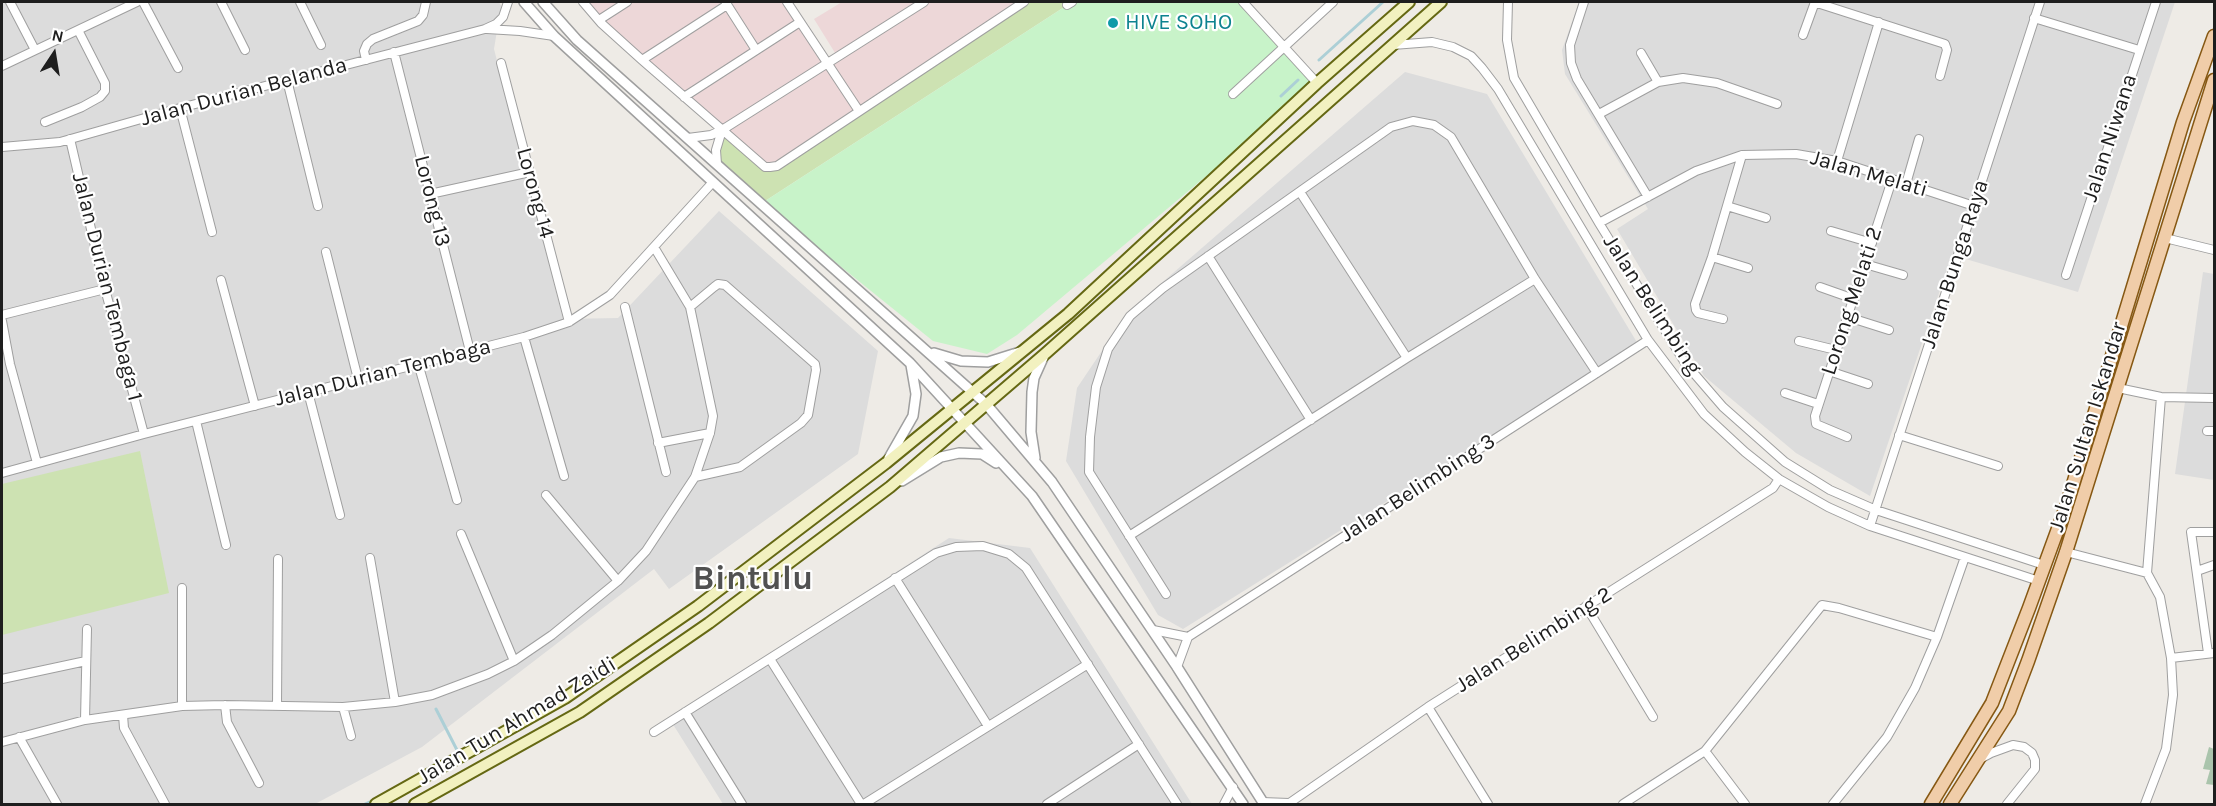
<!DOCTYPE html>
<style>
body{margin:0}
#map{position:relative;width:2216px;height:806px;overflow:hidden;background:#eeebe6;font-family:Karla,sans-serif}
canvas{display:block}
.frame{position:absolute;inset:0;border:3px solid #1e1e1e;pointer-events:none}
.north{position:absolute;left:24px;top:24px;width:60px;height:60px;-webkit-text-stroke:4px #fff;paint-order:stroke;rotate:12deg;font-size:16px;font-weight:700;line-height:24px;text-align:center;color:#1e1e1e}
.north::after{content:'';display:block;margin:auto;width:21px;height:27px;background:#1e1e1e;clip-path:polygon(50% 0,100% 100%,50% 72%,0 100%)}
</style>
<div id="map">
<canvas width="2216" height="806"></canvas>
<div class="frame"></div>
<div class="north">N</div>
</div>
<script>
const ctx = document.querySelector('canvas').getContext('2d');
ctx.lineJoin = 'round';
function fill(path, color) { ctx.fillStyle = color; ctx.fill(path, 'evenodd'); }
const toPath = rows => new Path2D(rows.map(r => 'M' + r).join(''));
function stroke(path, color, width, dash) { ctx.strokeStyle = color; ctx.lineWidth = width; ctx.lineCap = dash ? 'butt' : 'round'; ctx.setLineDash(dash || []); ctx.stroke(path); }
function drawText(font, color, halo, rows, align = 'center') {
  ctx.font = font + ' Karla,sans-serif'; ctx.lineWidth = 4.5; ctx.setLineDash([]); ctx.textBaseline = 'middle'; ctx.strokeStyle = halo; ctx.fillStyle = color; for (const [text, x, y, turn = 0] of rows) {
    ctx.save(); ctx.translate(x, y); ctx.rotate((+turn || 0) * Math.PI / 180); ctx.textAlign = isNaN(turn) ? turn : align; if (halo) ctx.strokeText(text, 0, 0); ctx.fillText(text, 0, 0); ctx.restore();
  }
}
fill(toPath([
 [2,2,499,2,501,6,494,49,563,319,618,318,719,211,878,351,858,454,669,589,654,569,422,747,315,804,2,804],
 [1579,2,2175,2,2078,292,1952,255,1870,496,1796,453,1704,376,1617,229,1648,209,1565,74,1562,50],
 [1405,72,1487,94,1638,344,1183,629,1158,615,1066,461,1077,388,1128,312],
 [2203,272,2214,274,2214,480,2175,474],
 [949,538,1030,548,1192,804,723,804,669,718]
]), '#dcdcdc');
fill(toPath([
 [585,2,787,2,827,63,837,56,814,19,842,2,1024,2,770,167,601,23]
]), '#edd7d8');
fill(toPath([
 [1024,2,1072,2,762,203,717,164,722,130,770,167],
 [140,451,169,593,2,635,2,484]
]), '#cde2b2');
fill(toPath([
 [2209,747,2214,749,2214,785,2206,784,2210,770,2203,769]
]), '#aac4ac');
fill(toPath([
 [1072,2,1243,2,1317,83,1017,335,987,354,933,341,762,203]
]), '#c8f3c9');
stroke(toPath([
 [1319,60,1383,2],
 [1281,96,1298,80],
 [436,709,458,752,456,754],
 [365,804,374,800]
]), '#accfd6', 3);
const minor = toPath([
 [10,2,35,50],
 [143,2,178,68],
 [221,2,245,50],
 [300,2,321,45],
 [583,2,601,23,642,60,765,167,770,167,777,166,1024,2],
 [787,2,859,111],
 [1243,2,1317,83],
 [1508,2,1507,40,1514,78,1599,223,1685,363,1723,407,1785,462,1830,490,1876,510,2044,565],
 [1584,2,1570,45,1571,63,1577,79,1648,197],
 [1814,2,1945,44,1947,50,1940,76],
 [726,3,756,50],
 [1067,5,1072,2],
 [2034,18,2139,50],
 [599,20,627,2],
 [487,29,520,31,554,36],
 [1803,35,1815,2],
 [1393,45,1432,42,1453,47,1471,56,1482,68,1498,89,1648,340,1704,414,1745,452,1779,479,1828,507,1870,526,2039,581],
 [394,52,470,351],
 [1641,53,1658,82],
 [366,60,364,51,367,44,373,39,418,21,423,15,426,2],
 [642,60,727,5],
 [501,63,569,322],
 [2,66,137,2],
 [287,80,318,206],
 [1233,94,1333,2],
 [684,97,800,22],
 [180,108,212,232],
 [1599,114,1658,82,1683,78,1717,83,1777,104],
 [45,122,82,107,100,97,105,91,105,83,78,30],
 [688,138,711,135,722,130,924,2],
 [70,139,105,289,144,434],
 [2,147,60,142,180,108,485,29,496,24,503,17,508,2],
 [1837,161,1879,22],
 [717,164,716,150,722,130],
 [1906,184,1919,139],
 [1300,192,1407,358],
 [430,194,530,172],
 [1727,206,1766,218],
 [1599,223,1696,171,1742,155,1796,154,1837,161,1974,206],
 [1831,231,1872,243],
 [2165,238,2214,250],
 [326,252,358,379],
 [1208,256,1311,420],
 [1712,257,1748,268],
 [1865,264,1903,275],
 [2066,275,2156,2],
 [221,280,255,406],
 [1820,287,1854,299],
 [625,307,666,472],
 [690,307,714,287,718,284,725,285,815,364,816,370,808,415,801,423,740,467,695,477],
 [2,315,105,289],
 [1848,317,1889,330],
 [1723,319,1698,313,1696,310,1695,304,1712,257,1742,155],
 [2,321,10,364,37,463],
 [524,337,564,476],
 [1799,341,1836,350],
 [418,363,457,500],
 [1829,371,1868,384],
 [2118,388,2161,397,2214,398],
 [308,392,340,515],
 [1785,393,1818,404],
 [196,421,226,545],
 [2207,431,2214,431],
 [1899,435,1998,466],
 [1847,437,1816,424,1815,416,1892,180],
 [658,443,710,433],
 [2,473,144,434,524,337,569,322,610,295,713,182],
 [546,495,618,581],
 [1870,526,2040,2],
 [461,534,514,661],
 [1129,536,1407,358,1535,279],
 [2066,552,2147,573,2160,597,2171,658,2173,695,2166,749,2145,804],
 [370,558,395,702],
 [2197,571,2214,565],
 [2147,573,2161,397],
 [895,578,988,726],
 [1166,594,1089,472,1090,437,1096,387,1108,349,1130,316,1163,288,1391,127,1413,121,1434,125,1451,137,1535,279,1597,373],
 [1586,606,1653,717],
 [1153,630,1188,637],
 [2208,653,2191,532,2214,532],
 [2171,658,2214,653],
 [770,659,861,804],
 [1177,667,1188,637,1648,340],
 [2,679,86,661],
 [225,705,227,722,259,783],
 [182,706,182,588],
 [277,706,278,559],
 [343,707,351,736],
 [1428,707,1488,804],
 [685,712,742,804],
 [123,715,124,728,165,804],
 [85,720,87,629],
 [654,732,936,553,956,547,983,546,1009,554,1026,568,1177,804],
 [19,737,57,804],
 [2,742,85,720,182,706,225,705,343,707,395,702,432,695,488,674,514,661,552,635,618,581,646,551,695,477,710,433,713,416,690,307,654,247],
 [1705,751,1745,804],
 [1980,759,1991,753,2013,745,2024,747,2032,753,2035,760,2035,769,2007,804],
 [1262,802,1289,803],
 [864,804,1088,664],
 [1047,804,1139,744],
 [1224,804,1233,787],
 [1288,804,1428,707,1773,488,1779,479],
 [1623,804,1705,751,1822,605,1839,608,1937,637],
 [1833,804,1887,737,1915,688,1937,637,1965,557]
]);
const tertiary = toPath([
 [524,2,554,36,910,363,1032,496,1243,804],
 [543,2,577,40,986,404,1052,482,1177,667,1264,804],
 [934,353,961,361,988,362,1020,352],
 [889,458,913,416,916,394,911,365],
 [1035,458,1031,432,1032,392,1034,378,1043,358],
 [902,481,941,457,959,453,982,454,996,463]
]);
const secondary = toPath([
 [376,804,565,698,698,606,886,463,1068,314,1317,83,1409,2],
 [415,804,580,712,709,623,890,487,1046,353,1441,2]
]);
const primary = toPath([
 [1931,804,1992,703,2029,608,2067,504,2183,122,2214,36],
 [1950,804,2009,711,2028,661,2066,552,2214,80]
]);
stroke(minor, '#9f9f9f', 10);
stroke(tertiary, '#9f9f9f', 12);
stroke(secondary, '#656813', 14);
stroke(primary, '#865813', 15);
stroke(minor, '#fff', 8);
stroke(tertiary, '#fff', 9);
stroke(secondary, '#f2f1c0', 10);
stroke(primary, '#f0cda9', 12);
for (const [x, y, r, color] of [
 [1113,23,6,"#0f9aa8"]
]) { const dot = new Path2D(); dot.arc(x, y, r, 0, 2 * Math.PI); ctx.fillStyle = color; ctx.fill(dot); stroke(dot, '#fff', 2); }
drawText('22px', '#0d838f', '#fff', [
 ["HIVE SOHO",1125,23]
], 'left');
drawText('22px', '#1e1e1e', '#fff', [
 ["Jalan Durian Belanda",244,92,-15],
 ["Jalan Niwana",2110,138,-72],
 ["Jalan Melati",1869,174,16],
 ["Lorong 14",535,193,75],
 ["Lorong 13",432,201,76],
 ["Jalan Bunga Raya",1955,264,-72],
 ["Jalan Durian Tembaga 1",107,287,76],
 ["Lorong Melati 2",1852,301,-72],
 ["Jalan Belimbing",1652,305,57],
 ["Jalan Durian Tembaga",383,373,-14],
 ["Jalan Sultan Iskandar",2088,427,-73],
 ["Jalan Belimbing 3",1418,488,-33],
 ["Jalan Belimbing 2",1534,640,-32],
 ["Jalan Tun Ahmad Zaidi",517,721,-31]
]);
drawText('bold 34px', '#515151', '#fff', [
 ["Bintulu",753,579]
]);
</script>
